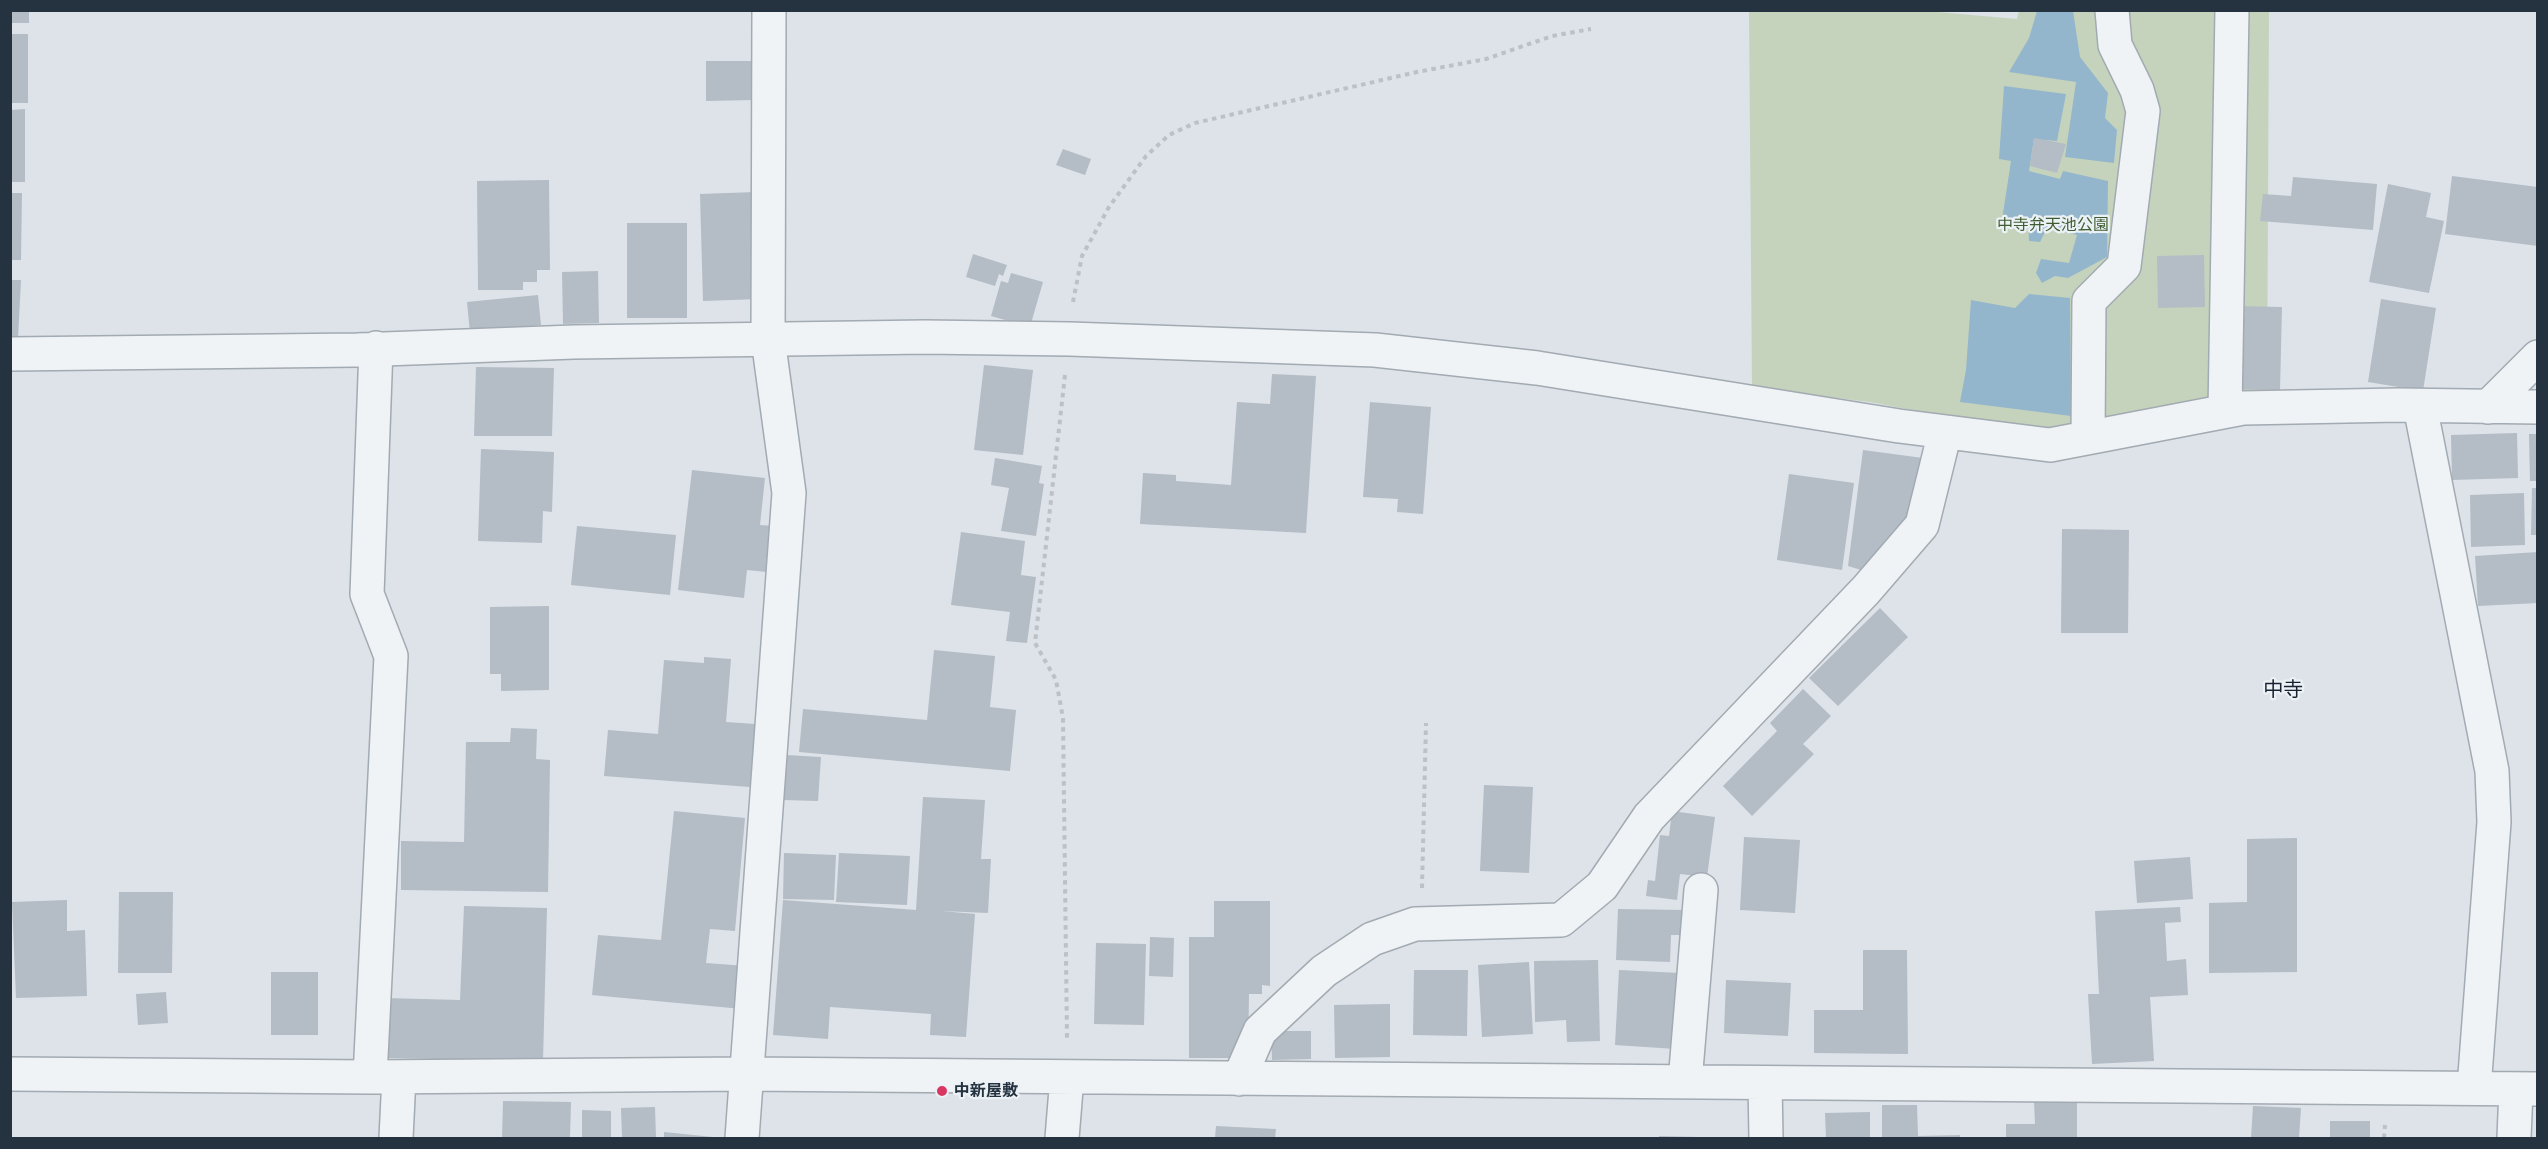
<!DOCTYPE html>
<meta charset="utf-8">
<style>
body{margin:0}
#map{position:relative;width:2548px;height:1149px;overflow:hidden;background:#dde3e8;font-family:Quicksand,sans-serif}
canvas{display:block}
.frame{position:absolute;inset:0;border:12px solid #253240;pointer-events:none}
</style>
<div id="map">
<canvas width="2548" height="1149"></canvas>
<div class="frame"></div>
</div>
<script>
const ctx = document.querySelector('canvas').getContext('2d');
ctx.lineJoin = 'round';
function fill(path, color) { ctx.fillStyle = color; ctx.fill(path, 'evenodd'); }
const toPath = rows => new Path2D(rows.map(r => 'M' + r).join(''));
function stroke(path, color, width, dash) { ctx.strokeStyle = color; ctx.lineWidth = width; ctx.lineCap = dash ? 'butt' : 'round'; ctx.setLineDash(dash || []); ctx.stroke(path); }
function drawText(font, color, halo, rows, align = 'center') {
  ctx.font = font + ' Quicksand,"Noto Sans JP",sans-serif'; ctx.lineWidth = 4.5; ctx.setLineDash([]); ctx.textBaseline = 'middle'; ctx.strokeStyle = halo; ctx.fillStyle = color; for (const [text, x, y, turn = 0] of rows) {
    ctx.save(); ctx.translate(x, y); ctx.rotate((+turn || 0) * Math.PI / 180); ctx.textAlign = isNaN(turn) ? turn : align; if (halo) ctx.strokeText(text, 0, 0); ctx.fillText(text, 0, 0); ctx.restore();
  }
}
fill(toPath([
 [1915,10,2017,19,2019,10,2269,11,2267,395,2053,437,1870,402,1752,388,1749,11]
]), '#c5d3bd');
fill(toPath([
 [2037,11,2073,11,2080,57,2108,93,2105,118,2117,130,2114,163,2065,157,2076,82,2009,72,2029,38],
 [2004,86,2066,94,2057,141,2034,139,2029,171,2060,179,2063,171,2108,181,2107,257,2068,278,2055,276,2042,283,2036,273,2041,259,2069,263,2077,235,2047,228,2040,242,2029,241,2028,219,2002,220,2011,161,1999,159],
 [2029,294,2070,298,2071,416,1960,402,1966,370,1971,300,2015,308]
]), '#94b6cc');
fill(toPath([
 [10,10,29,10,29,23,10,23],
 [10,34,28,34,28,103,10,103],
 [706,61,753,61,753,100,706,101],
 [25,109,25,182,10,182,10,110],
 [2034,138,2066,144,2057,173,2030,166],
 [1063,149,1091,159,1085,175,1056,165],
 [2452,176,2538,187,2538,246,2445,234],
 [2293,177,2377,184,2373,230,2260,221,2263,194,2291,196],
 [549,180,550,270,537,270,537,282,523,282,523,290,478,290,477,181],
 [2388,184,2431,193,2426,217,2444,221,2429,293,2369,282],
 [756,192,759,299,703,301,700,194],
 [10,193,22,193,21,260,10,260],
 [627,223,687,223,687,318,627,318],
 [973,254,1007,265,1003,276,999,274,995,286,966,277],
 [2204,255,2205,307,2158,308,2157,256],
 [598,271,599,323,563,324,562,272],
 [1011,273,1043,282,1030,327,991,316,1001,281,1008,283],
 [10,280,21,280,18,339,10,339],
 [538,295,541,325,470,333,467,302],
 [2381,299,2436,308,2423,391,2368,382],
 [2232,306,2282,307,2280,390,2230,389],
 [984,365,1033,370,1023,455,974,450],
 [476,367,554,368,552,436,474,436],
 [1272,374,1316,376,1306,533,1140,524,1143,473,1176,475,1176,481,1231,485,1237,402,1270,404],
 [1370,402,1431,407,1423,514,1397,512,1398,499,1363,497],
 [2517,433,2518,478,2452,480,2451,435],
 [2529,434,2538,434,2538,481,2530,481],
 [481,449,554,452,552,512,543,511,542,543,478,541],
 [1863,450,1923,458,1906,527,1871,573,1848,566],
 [995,458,1042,466,1039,483,1044,484,1036,536,1001,531,1009,488,991,485],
 [692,470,765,478,760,525,773,526,767,572,747,570,744,598,678,590],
 [1789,474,1854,483,1842,570,1777,560],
 [2532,488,2538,488,2538,535,2531,535],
 [2524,493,2525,545,2471,547,2470,495],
 [577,526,676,535,670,595,571,585],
 [2062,529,2129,530,2128,633,2061,633],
 [961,532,1025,541,1021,575,1036,577,1027,643,1006,641,1010,612,951,605],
 [2538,552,2538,603,2478,606,2475,556],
 [549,606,549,690,501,691,501,674,490,674,490,607],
 [1880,608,1908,637,1838,706,1809,678],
 [934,650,995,656,990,707,1016,710,1010,771,799,752,803,709,927,720],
 [704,657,731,659,726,722,755,724,750,787,604,776,608,730,658,734,664,660,704,663],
 [1803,689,1831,716,1803,744,1814,754,1752,816,1723,786,1777,731,1770,723],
 [511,728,537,729,536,759,550,760,548,892,401,890,401,841,464,842,466,742,510,742],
 [786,755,821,757,818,801,784,800],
 [1484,785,1533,787,1529,873,1480,871],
 [923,797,985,800,981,859,991,859,988,913,941,911,975,914,966,1037,930,1035,931,1014,830,1007,828,1039,773,1035,783,900,916,910],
 [674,811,745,818,735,931,710,929,706,963,746,966,742,1009,592,995,598,935,661,940],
 [1672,811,1715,817,1707,877,1680,874,1677,900,1646,896,1648,880,1655,881,1660,835,1669,836],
 [1744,837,1800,840,1795,913,1740,910],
 [2297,838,2297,972,2209,973,2209,903,2247,902,2247,839],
 [784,853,836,855,834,900,783,899],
 [839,853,910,856,907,905,836,902],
 [2190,857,2193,899,2137,903,2134,861],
 [119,892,173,892,172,973,118,973],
 [67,900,67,931,85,930,87,996,16,998,12,902],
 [1214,901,1270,901,1270,986,1262,985,1262,994,1249,994,1248,1058,1189,1058,1189,937,1214,937],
 [464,906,547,908,543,1061,382,1058,384,998,460,1000],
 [2180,907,2181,922,2165,923,2167,961,2186,959,2188,995,2150,997,2154,1061,2092,1064,2088,994,2099,994,2095,911],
 [1618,909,1682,910,1681,935,1671,935,1670,962,1616,960],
 [1150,937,1174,938,1173,977,1149,976],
 [1096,943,1146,944,1144,1025,1094,1024],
 [1863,950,1907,950,1908,1054,1814,1053,1814,1010,1863,1010],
 [1598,960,1600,1041,1567,1042,1566,1020,1535,1022,1534,961],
 [1529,962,1533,1034,1482,1037,1478,965],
 [1414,970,1468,970,1467,1036,1413,1035],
 [1619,970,1680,973,1676,1049,1615,1045],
 [271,972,318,972,318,1035,271,1035],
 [1726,980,1791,983,1788,1036,1724,1033],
 [166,992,168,1023,138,1025,136,994],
 [1390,1004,1390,1057,1335,1058,1334,1005],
 [1271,1031,1311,1031,1311,1059,1272,1060],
 [503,1101,571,1102,570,1138,502,1138],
 [2034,1101,2077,1101,2077,1138,2006,1138,2006,1124,2035,1124],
 [1882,1105,1917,1105,1918,1136,1960,1135,1960,1138,1882,1138],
 [2253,1106,2301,1108,2299,1138,2251,1138],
 [655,1107,656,1138,622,1138,621,1108],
 [582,1110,611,1111,611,1138,582,1138],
 [1870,1112,1870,1138,1826,1138,1825,1113],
 [2330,1121,2370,1121,2370,1138,2330,1138],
 [1216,1126,1276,1129,1275,1138,1215,1138],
 [664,1132,713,1137,713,1138,664,1138],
 [1659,1136,1698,1137,1698,1138,1659,1138]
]), '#b4bcc5');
const minor = toPath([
 [10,354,357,350,574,342,925,337,1070,339,1375,350,1537,368,1899,426,2050,445,2243,408,2398,405,2538,407],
 [2420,406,2492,771,2494,822,2474,1088],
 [2488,407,2538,357],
 [2225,411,2232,10],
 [2088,437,2089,301,2124,266,2143,111,2137,90,2115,45,2112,10],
 [10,1074,370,1077,747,1074,2538,1089],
 [370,1077,391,656,367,594,376,348],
 [1239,1079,1260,1031,1324,971,1372,939,1415,924,1561,920,1602,886,1649,817,1866,590,1922,525,1945,432],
 [1685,1082,1701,890],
 [1765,1083,1766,1138],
 [396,1138,399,1077],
 [742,1138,789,493,768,339,769,10],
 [1062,1138,1067,1077],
 [2514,1138,2516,1089]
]);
stroke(minor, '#a2aab2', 36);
stroke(toPath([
 [1073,302,1082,256,1109,207,1146,156,1169,135,1195,123,1417,72,1486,59,1552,36,1591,29],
 [1065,375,1035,643,1056,680,1063,718,1067,1038],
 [1422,888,1426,723],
 [2384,1138,2385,1125]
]), '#bbc1c7', 4, [4.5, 4.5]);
stroke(minor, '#f0f3f6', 33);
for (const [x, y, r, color] of [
 [942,1091,6,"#d93661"]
]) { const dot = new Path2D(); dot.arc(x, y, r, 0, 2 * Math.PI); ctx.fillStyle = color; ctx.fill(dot); stroke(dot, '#ecf1f6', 2); }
drawText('16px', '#3f5d31', '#ecf1f6', [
 ["中寺弁天池公園",2053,225]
]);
drawText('bold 16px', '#253240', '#ecf1f6', [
 ["中新屋敷",954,1091]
], 'left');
drawText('20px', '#182331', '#ecf1f6', [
 ["中寺",2283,690]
]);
</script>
